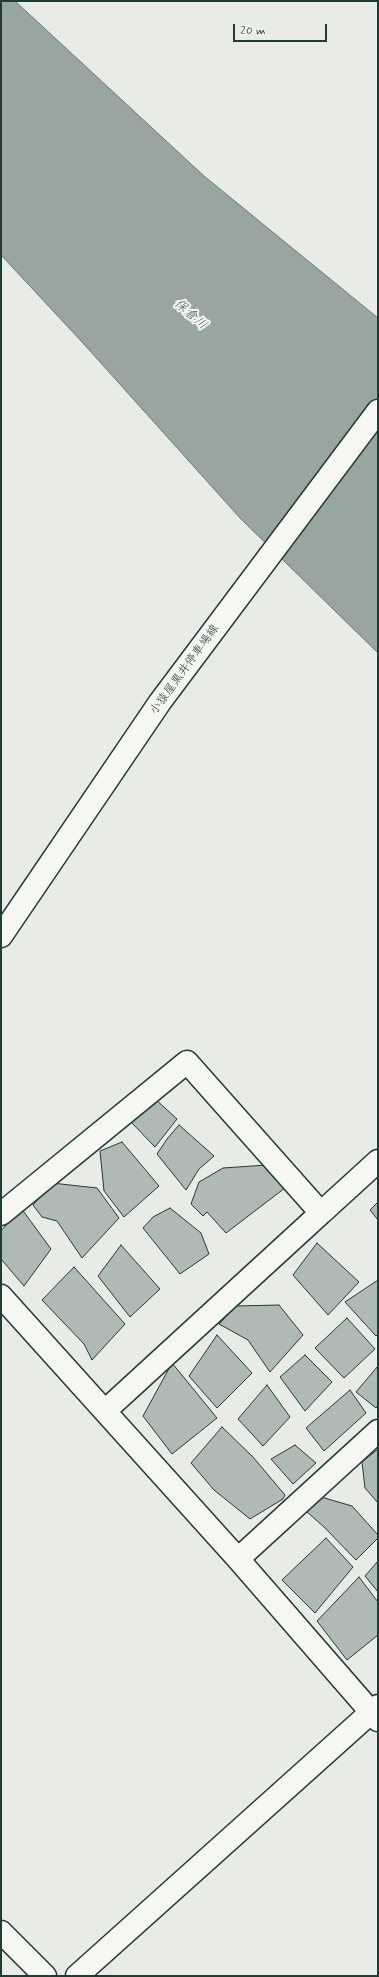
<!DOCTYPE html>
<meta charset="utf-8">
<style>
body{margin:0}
#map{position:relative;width:379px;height:1977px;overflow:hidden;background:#e9ebe7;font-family:Mynerve,sans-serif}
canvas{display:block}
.frame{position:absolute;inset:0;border:2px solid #1f3d34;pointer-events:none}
.scale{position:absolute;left:233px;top:24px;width:94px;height:18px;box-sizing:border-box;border:2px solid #1f3d34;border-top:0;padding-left:5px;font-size:12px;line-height:14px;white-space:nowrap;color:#1f3d34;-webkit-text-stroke:3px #f6f6f2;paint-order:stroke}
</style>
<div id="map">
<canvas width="379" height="1977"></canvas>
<div class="frame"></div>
<div class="scale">20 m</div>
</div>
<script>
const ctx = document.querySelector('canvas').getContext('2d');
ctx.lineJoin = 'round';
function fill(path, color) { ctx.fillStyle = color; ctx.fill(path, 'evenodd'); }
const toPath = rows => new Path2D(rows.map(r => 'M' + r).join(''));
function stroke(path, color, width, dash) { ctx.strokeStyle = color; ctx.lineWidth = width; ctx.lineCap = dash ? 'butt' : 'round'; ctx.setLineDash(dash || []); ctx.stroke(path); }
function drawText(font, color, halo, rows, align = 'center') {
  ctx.font = font + ' Mynerve,"Klee One",sans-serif'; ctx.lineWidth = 4; ctx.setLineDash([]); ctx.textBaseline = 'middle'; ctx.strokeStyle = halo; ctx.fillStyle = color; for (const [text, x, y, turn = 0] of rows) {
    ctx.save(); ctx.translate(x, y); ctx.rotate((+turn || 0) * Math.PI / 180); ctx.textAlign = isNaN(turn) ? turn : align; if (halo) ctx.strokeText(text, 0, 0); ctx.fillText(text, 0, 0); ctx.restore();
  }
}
const water = toPath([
 [1,1,15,1,204,176,378,318,378,653,240,518,82,342,1,255,1,1]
]);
fill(water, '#99a6a0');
stroke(water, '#687c75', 1);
const building = toPath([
 [153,1097,177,1119,155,1147,131,1122,153,1097],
 [179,1125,214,1156,199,1169,186,1190,157,1154,167,1139,179,1125],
 [122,1142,159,1186,124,1217,104,1191,100,1151,122,1142],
 [267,1165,285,1188,226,1233,207,1212,203,1216,191,1204,199,1182,223,1168,267,1165],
 [52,1183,97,1188,119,1218,82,1258,57,1221,42,1217,33,1205,52,1183],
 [378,1202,378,1220,370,1210,378,1202],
 [21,1208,51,1249,24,1286,1,1259,1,1231,21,1208],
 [170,1208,201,1233,209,1254,180,1274,143,1228,153,1217,170,1208],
 [317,1243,359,1282,328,1315,293,1275,317,1243],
 [121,1245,160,1289,130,1317,98,1276,121,1245],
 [74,1267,125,1324,92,1360,84,1344,42,1300,74,1267],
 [378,1280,378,1334,376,1336,345,1302,378,1280],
 [279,1305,303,1335,270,1372,248,1340,219,1324,236,1306,279,1305],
 [347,1318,375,1349,344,1378,315,1348,347,1318],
 [217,1335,252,1373,217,1408,189,1376,217,1335],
 [305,1355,332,1382,305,1411,280,1377,305,1355],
 [172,1363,217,1418,172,1454,143,1416,172,1363],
 [378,1366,378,1405,376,1408,356,1392,378,1366],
 [267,1385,290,1417,263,1446,238,1419,267,1385],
 [350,1390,366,1413,324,1451,306,1428,350,1390],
 [222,1427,253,1457,285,1495,283,1499,250,1519,214,1490,191,1463,222,1427],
 [295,1445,316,1463,293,1484,271,1459,295,1445],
 [378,1449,378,1503,365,1488,362,1462,378,1449],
 [321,1497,352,1506,378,1535,378,1538,356,1560,324,1527,307,1512,321,1497],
 [326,1538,353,1567,315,1613,282,1580,326,1538],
 [378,1561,378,1592,365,1576,378,1561],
 [359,1577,378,1602,378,1635,347,1660,317,1621,359,1577]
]);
fill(building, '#b0bab5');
stroke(building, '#1f3d34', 1);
const minor = toPath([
 [1,1214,187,1062,321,1213,378,1161],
 [1,1296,238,1559,378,1720],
 [105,1411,321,1213],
 [238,1559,378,1431],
 [77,1976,378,1706]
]);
const major = toPath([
 [1,936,160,702,378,411],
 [1,1932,45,1976]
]);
stroke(minor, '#1f3d34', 25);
stroke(major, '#1f3d34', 25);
stroke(minor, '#f6f6f2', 22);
stroke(major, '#f6f6f2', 22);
drawText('12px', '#1f3d34', '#f6f6f2', [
 ["小猿屋黒井停車場線",185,670,-54]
]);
drawText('italic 13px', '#445c54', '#f6f6f2', [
 ["保倉川",190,315,41]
]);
</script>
